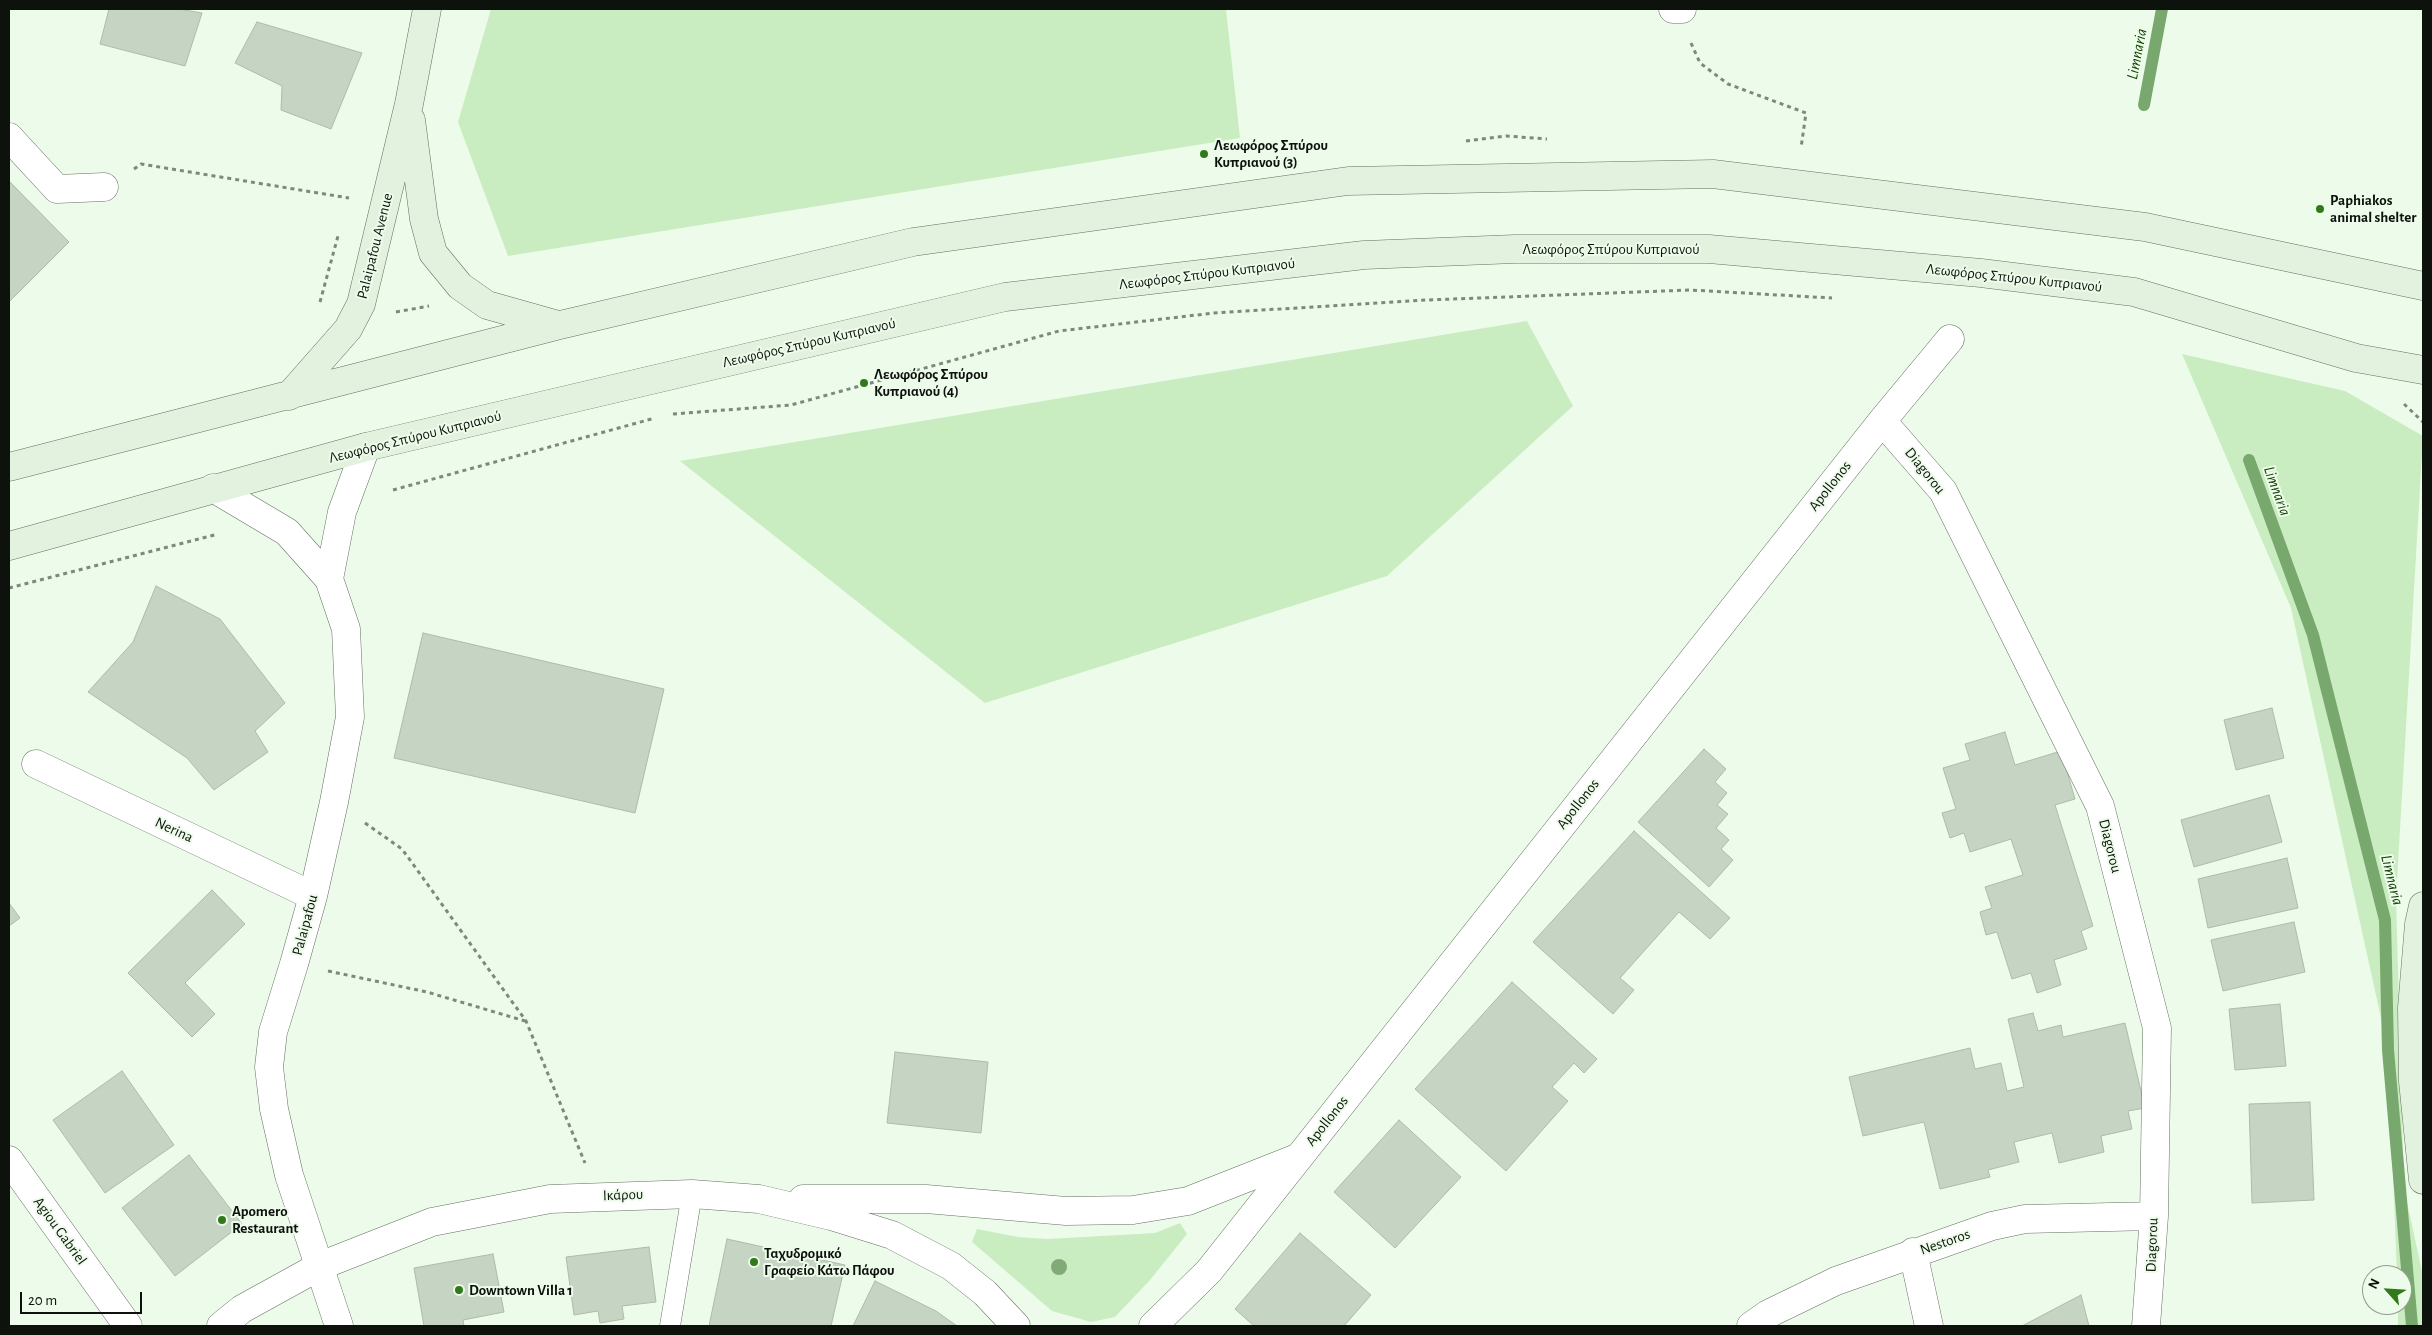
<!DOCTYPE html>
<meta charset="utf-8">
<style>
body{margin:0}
#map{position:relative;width:2432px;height:1335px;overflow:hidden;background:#edfcea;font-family:"Alegreya Sans",sans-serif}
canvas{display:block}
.frame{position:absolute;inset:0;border:10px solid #0d120c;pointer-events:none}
.north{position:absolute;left:2362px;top:1265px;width:50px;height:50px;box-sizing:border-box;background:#edfcea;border:1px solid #939e91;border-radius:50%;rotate:296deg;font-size:14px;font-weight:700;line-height:20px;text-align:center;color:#0d120c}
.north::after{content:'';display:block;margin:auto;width:18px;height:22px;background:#32791c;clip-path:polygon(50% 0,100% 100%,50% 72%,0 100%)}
.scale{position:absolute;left:20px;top:1292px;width:122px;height:22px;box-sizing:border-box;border:2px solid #0d120c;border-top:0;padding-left:6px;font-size:15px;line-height:18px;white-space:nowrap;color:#0d120c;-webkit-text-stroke:4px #edfcea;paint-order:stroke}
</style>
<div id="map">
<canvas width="2432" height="1335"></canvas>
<div class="frame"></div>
<div class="north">N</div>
<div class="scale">20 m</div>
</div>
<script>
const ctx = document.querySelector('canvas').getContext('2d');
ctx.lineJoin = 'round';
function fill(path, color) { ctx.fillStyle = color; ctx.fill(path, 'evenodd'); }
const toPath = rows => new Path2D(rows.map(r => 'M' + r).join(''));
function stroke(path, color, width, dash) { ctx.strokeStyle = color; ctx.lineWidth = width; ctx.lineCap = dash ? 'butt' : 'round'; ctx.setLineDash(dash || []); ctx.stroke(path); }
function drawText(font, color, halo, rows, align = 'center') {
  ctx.font = font + ' "Alegreya Sans",sans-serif'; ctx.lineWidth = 4; ctx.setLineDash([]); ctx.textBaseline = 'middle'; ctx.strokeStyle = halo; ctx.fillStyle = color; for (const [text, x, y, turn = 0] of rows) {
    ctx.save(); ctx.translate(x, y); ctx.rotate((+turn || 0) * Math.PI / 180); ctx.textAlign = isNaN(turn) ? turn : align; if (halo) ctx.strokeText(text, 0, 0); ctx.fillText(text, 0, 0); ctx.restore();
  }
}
fill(toPath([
 [491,9,1226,9,1240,138,508,256,458,122],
 [1527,321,1573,406,1387,576,985,703,680,461],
 [2182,354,2345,391,2423,436,2396,898,2404,1188,2423,1276,2423,1326,2398,1326,2398,1305,2402,1305,2402,1275,2397,1275,2388,1050,2291,608],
 [1180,1223,1187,1234,1150,1280,1115,1317,1091,1322,1052,1311,972,1242,977,1229,1018,1237,1047,1239,1155,1233]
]), '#c9edc0');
stroke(toPath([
 [2144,105,2162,9],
 [2249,460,2313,635,2385,920,2388,1050,2412,1326]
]), '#79a86e', 12);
const building = toPath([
 [109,9,179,9,202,13,185,66,100,44,109,9],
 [257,22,362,53,331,129,281,110,282,86,235,63,257,22],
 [9,181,69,242,9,302,9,181],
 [156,586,220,619,285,703,255,731,268,752,214,790,187,758,88,692,133,642,156,586],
 [423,633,664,689,635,813,394,758,423,633],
 [2272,708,2284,758,2236,770,2224,720,2272,708],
 [2005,732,2015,765,2061,751,2075,799,2055,805,2093,926,2081,931,2087,949,2054,960,2061,985,2037,993,2031,973,2012,979,1997,932,1986,935,1980,912,1992,908,1985,887,2023,875,2011,839,1970,852,1964,833,1950,838,1942,813,1956,809,1943,768,1970,760,1965,744,2005,732],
 [1704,749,1726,769,1715,782,1727,793,1717,805,1728,814,1716,828,1729,840,1721,849,1733,860,1709,887,1638,822,1704,749],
 [2269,795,2282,842,2194,867,2181,820,2269,795],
 [1634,831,1730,918,1710,939,1679,912,1620,978,1634,990,1613,1014,1533,942,1634,831],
 [2287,858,2298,908,2208,928,2198,879,2287,858],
 [212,890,245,924,185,983,215,1014,192,1037,128,973,212,890],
 [9,903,20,918,9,926,9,903],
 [2294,922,2305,972,2223,991,2211,940,2294,922],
 [1512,982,1597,1059,1584,1073,1574,1063,1552,1087,1568,1101,1506,1171,1415,1089,1512,982],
 [2280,1004,2286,1066,2235,1070,2229,1009,2280,1004],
 [2033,1013,2038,1031,2061,1025,2063,1037,2125,1023,2145,1108,2128,1111,2132,1129,2101,1136,2104,1152,2059,1163,2052,1133,2014,1142,2019,1162,1988,1170,1990,1177,1940,1189,1924,1122,1863,1136,1849,1077,1970,1048,1975,1069,2001,1063,2007,1091,2024,1087,2008,1019,2033,1013],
 [895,1052,988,1062,981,1133,887,1123,895,1052],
 [122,1071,174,1145,105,1193,53,1120,122,1071],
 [2310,1102,2314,1200,2252,1203,2249,1104,2310,1102],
 [1399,1120,1461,1177,1395,1248,1334,1192,1399,1120],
 [189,1155,242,1224,175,1276,122,1208,189,1155],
 [1300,1233,1371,1295,1344,1326,1254,1326,1235,1309,1300,1233],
 [727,1239,845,1265,831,1326,709,1326,727,1239],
 [649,1247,656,1302,622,1306,624,1319,600,1323,598,1311,574,1315,566,1257,649,1247],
 [493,1254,504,1312,463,1320,464,1326,424,1326,414,1268,493,1254],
 [875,1281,936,1311,957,1326,853,1326,875,1281],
 [2081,1295,2089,1326,2022,1326,2081,1295]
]);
fill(building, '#c6d4c3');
stroke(building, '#adbbaa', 1);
const service = toPath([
 [670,1326,692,1194]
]);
const minor = toPath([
 [1673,9,1682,9],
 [9,137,57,189,104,187],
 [1882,421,1943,491,2100,806,2157,1028,2154,1216,2146,1326],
 [213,488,287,532,329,579,346,629,350,717,334,802,313,896,294,964,273,1032,269,1067,274,1109,289,1175,339,1326],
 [329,579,342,512,366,447],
 [36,764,313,896],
 [9,1160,128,1326],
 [1913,1252,1929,1326],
 [1153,1326,1209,1271,1882,421,1950,339],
 [1751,1326,1768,1314,1836,1281,1992,1226,2025,1219,2154,1216]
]);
const tertiary = toPath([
 [803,1199,926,1199,1066,1211,1133,1210,1188,1201,1297,1158],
 [221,1326,242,1309,320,1266,432,1222,550,1199,692,1194,759,1199,831,1216,892,1235,951,1266,985,1293,1016,1326]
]);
const secondary = toPath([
 [411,120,424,219,433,253,460,286,487,305,558,325],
 [289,396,348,329,361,304,409,104,427,9],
 [9,467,560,325,913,242,1348,181,1713,174,2145,227,2423,286],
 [9,546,366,447,1005,297,1364,255,1515,249,1709,249,1981,273,2134,292,2356,358,2423,370],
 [2423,906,2419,924,2412,1008,2413,1081,2423,1180]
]);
stroke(service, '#647061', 21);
stroke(minor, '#647061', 29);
stroke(tertiary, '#647061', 29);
stroke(secondary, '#647061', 29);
stroke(toPath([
 [1691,43,1700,63,1728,84,1806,113,1801,148],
 [1466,141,1506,136,1547,139],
 [134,169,141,164,349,198],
 [320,302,338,236],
 [396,312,429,306],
 [2404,404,2423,422],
 [673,414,791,405,1059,331,1214,313,1427,300,1690,290,1832,298],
 [393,490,655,418],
 [9,588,218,534],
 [365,823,402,849,526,1021,585,1163],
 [328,971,427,992,525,1021]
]), '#7e887c', 3, [4, 4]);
stroke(service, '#fff', 20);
stroke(minor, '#fff', 28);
stroke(tertiary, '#fff', 28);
stroke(secondary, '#e2f2df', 28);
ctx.fillStyle = '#82aa76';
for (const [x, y] of [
 [1059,1267]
]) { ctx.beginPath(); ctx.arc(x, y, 8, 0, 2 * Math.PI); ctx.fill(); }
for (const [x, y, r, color] of [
 [1204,154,5,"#32791c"],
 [2320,209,5,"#32791c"],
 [864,383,5,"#32791c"],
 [222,1220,5,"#32791c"],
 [754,1262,5,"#32791c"],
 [459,1290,5,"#32791c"]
]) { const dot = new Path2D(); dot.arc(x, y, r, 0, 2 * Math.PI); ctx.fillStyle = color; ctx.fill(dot); stroke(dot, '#edfcea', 2); }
drawText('bold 15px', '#0d120c', '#edfcea', [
 ["Λεωφόρος Σπύρου",1214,145],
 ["Κυπριανού (3)",1214,162],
 ["Paphiakos",2330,200],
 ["animal shelter",2330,217],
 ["Λεωφόρος Σπύρου",874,374],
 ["Κυπριανού (4)",874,391],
 ["Apomero",232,1211],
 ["Restaurant",232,1228],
 ["Ταχυδρομικό",764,1253],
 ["Γραφείο Κάτω Πάφου",764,1270],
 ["Downtown Villa 1",469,1290]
], 'left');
drawText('15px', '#0d120c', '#edfcea', [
 ["Palaipafou Avenue",375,246,-76],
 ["Λεωφόρος Σπύρου Κυπριανού",1611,249],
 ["Λεωφόρος Σπύρου Κυπριανού",1207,274,-7],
 ["Λεωφόρος Σπύρου Κυπριανού",2014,278,6],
 ["Λεωφόρος Σπύρου Κυπριανού",809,343,-13],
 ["Λεωφόρος Σπύρου Κυπριανού",415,437,-14],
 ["Diagorou",1925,471,51],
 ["Apollonos",1830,486,-52],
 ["Apollonos",1578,804,-52],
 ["Nerina",174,830,25],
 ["Diagorou",2110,846,76],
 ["Palaipafou",305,925,-75],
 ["Apollonos",1327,1121,-52],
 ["Ικάρου",623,1195,-2],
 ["Agiou Gabriel",60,1231,54],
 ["Nestoros",1945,1242,-19],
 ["Diagorou",2152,1245,-88]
]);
drawText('italic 16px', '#154305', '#edfcea', [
 ["Limnaria",2137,54,-79],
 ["Limnaria",2277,491,70],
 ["Limnaria",2392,880,76]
]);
</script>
